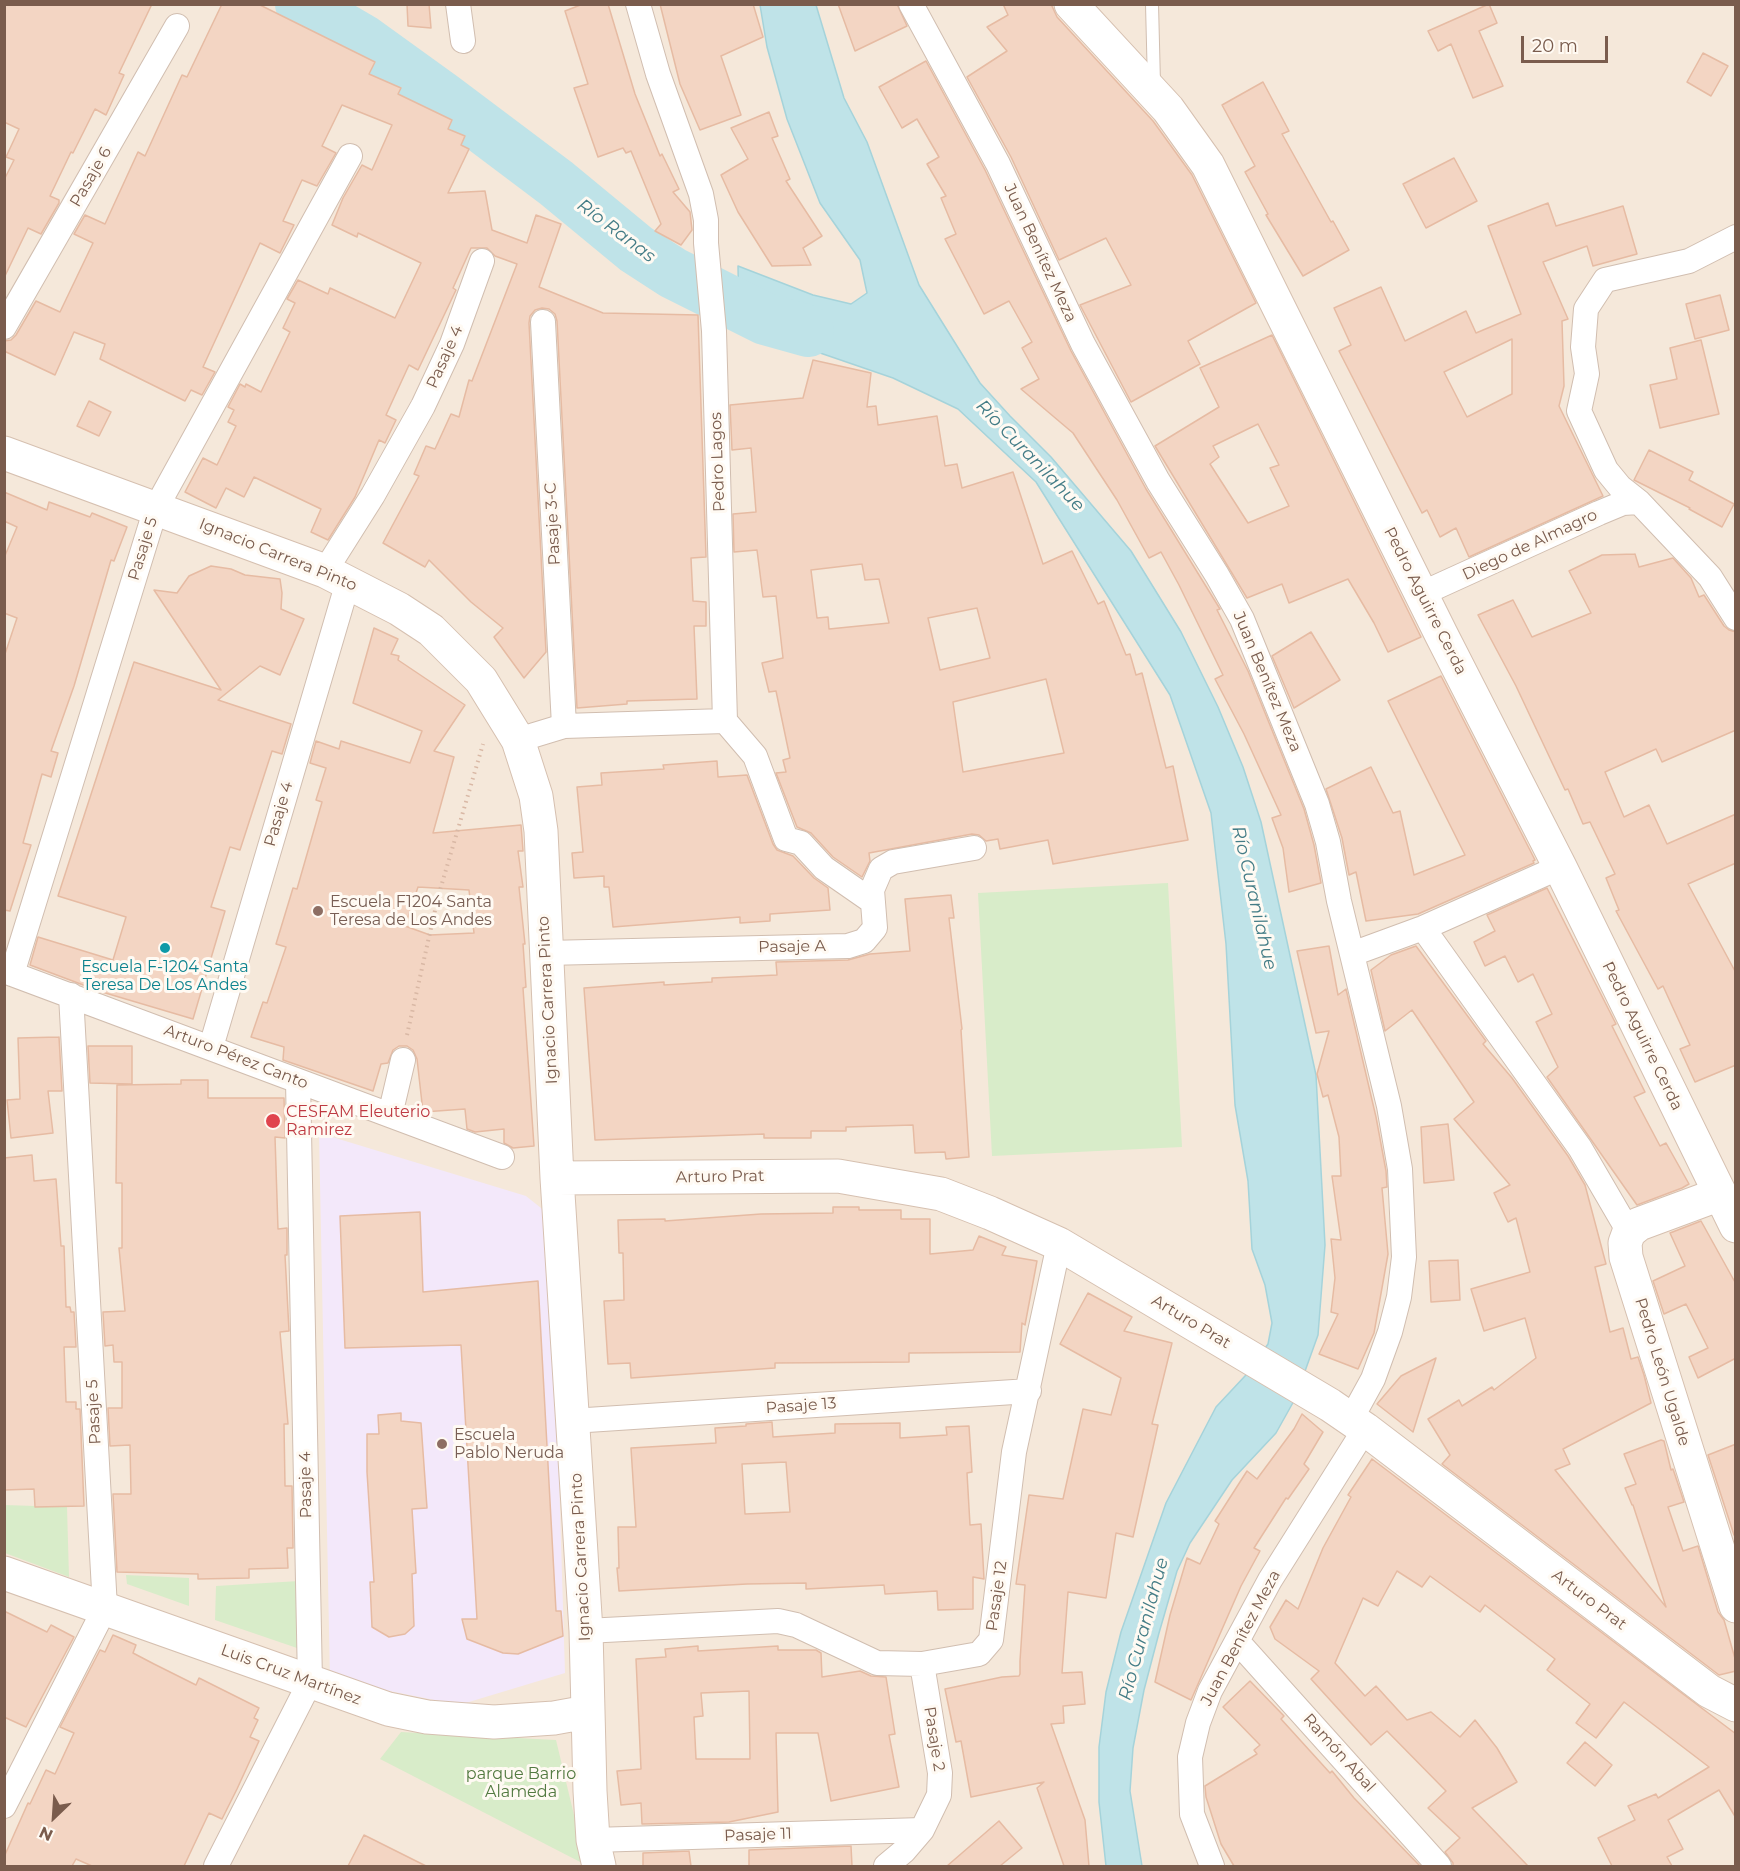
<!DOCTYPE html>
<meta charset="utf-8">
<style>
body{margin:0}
#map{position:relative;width:1740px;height:1871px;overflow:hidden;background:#fdf6ec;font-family:Montserrat,sans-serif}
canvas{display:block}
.frame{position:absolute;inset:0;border:6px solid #7a5c4d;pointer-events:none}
.north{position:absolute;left:24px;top:1787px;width:60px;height:60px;-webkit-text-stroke:4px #fffaf3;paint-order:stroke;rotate:205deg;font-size:16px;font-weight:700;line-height:24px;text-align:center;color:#7a5c4d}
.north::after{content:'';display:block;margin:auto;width:21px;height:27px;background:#7a5c4d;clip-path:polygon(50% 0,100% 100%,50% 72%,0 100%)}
.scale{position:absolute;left:1521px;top:36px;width:87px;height:27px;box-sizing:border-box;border:3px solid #7a5c4d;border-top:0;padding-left:8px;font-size:18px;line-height:21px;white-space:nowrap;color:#7a5c4d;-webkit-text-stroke:4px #fffaf3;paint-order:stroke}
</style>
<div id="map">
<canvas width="1740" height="1871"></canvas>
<div class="frame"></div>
<div class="north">N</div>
<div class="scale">20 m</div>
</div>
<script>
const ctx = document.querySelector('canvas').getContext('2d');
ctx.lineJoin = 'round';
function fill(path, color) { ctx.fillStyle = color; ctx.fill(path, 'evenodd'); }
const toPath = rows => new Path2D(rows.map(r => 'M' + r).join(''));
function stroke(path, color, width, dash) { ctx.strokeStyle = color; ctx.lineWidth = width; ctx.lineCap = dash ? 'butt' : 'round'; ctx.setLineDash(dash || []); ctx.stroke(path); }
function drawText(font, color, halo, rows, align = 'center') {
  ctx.font = font + ' Montserrat,sans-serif'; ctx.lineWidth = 6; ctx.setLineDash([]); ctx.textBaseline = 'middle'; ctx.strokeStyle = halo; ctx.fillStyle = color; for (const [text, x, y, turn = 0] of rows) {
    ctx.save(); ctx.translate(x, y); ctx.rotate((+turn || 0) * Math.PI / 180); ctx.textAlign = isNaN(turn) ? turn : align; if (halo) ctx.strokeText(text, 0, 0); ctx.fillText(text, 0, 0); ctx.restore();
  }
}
fill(toPath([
 [5,5,1735,5,1735,1866,5,1866]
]), '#f5e8da');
fill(toPath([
 [319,1133,526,1196,551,1216,565,1673,459,1705,330,1679]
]), '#f3e8fa');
fill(toPath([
 [1168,883,1182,1147,992,1156,978,893],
 [4,1505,67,1507,69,1577,5,1553],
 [126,1575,189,1578,189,1606,127,1584],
 [299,1581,297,1648,215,1620,216,1586],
 [401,1732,556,1740,586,1865,380,1759]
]), '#d8ecc9');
const water = toPath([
 [760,5,816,5,844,98,867,142,919,285,980,383,1010,416,1051,457,1131,551,1181,632,1218,707,1243,767,1261,822,1316,1075,1325,1245,1318,1335,1295,1399,1276,1433,1232,1480,1190,1543,1177,1571,1159,1633,1144,1690,1133,1748,1130,1791,1142,1866,1106,1866,1099,1802,1099,1747,1106,1692,1121,1632,1166,1503,1216,1407,1245,1376,1268,1344,1272,1323,1265,1285,1252,1249,1248,1181,1235,1105,1226,944,1211,813,1170,695,1036,482,958,409,893,378,794,344,739,319,738,266,813,295,851,304,867,293,860,260,820,203,787,119,767,47,760,5]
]);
fill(water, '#bfe3e8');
stroke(water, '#a5d3da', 1.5);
stroke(toPath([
 [301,4,364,41,443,98,556,183,636,249,673,273,765,319,808,331]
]), '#bfe3e8', 52);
const building = toPath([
 [4,4,152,4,119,73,124,75,106,115,95,109,73,153,71,152,50,196,59,200,59,203,41,234,28,228,4,278,4,180,14,160,6,157,19,129,4,122,4,4],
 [222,4,258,4,375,62,369,74,401,88,398,94,452,120,448,129,465,136,461,145,469,149,448,193,485,191,492,230,527,243,536,215,561,224,539,287,603,313,698,315,706,557,691,558,693,601,706,602,706,626,694,626,697,699,627,701,627,704,577,708,557,321,555,314,549,309,542,308,535,310,530,316,529,323,546,652,524,678,494,637,503,628,471,602,429,560,425,567,383,543,419,476,414,474,426,446,435,449,451,414,459,417,469,380,472,381,517,264,495,256,487,248,471,248,453,288,456,290,418,370,409,365,386,415,396,420,385,443,379,440,355,497,328,540,311,532,321,509,254,477,244,497,226,488,216,508,185,492,203,458,217,465,236,426,228,422,234,410,228,407,240,384,245,387,246,384,261,392,290,332,283,328,295,303,287,299,298,280,328,294,330,288,395,318,421,263,358,233,357,237,332,225,343,198,362,165,372,170,392,125,342,105,322,146,336,153,317,186,302,180,283,221,294,225,280,253,260,243,203,367,215,372,202,395,191,390,185,401,100,359,105,344,74,332,55,375,4,351,4,341,11,340,16,335,36,301,60,312,93,243,74,234,85,215,105,224,138,152,145,156,182,75,187,77,222,4],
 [407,4,429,4,431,28,408,26,407,4],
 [583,4,608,4,635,94,660,156,662,154,679,189,673,192,690,212,692,230,681,245,655,231,661,224,631,151,626,153,623,148,598,157,574,88,588,84,565,11,583,4],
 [660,4,753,4,763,37,721,56,741,115,700,130,680,84,660,4],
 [838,4,897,4,907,26,855,51,838,4],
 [1003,4,1051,4,1057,17,1153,121,1192,175,1256,303,1188,341,1200,364,1131,402,1080,305,1131,285,1106,238,1059,260,1011,157,967,77,1007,51,987,27,1008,15,1003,4],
 [1489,4,1497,23,1479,31,1503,86,1473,98,1451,44,1438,51,1428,31,1489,4],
 [1703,53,1728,66,1711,96,1687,82,1703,53],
 [926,61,985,170,1071,351,1146,489,1220,609,1217,610,1248,671,1304,809,1314,845,1321,883,1289,892,1283,848,1272,818,1281,815,1244,734,1215,679,1223,675,1179,585,1161,552,1149,558,1117,500,1073,433,1021,389,1039,379,1022,348,1032,342,1009,301,984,314,945,239,956,234,941,198,946,196,927,164,939,157,917,119,902,128,879,87,926,61],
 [1263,82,1289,131,1282,134,1331,222,1333,221,1349,250,1303,276,1266,215,1268,214,1245,172,1255,166,1222,105,1263,82],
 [769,112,778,136,772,138,790,179,786,181,822,236,803,248,811,265,772,266,738,212,721,175,748,159,731,128,769,112],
 [1454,158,1477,201,1426,228,1403,184,1454,158],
 [1548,203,1556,226,1623,206,1637,254,1593,266,1587,246,1543,262,1568,319,1562,321,1564,386,1559,406,1603,496,1469,557,1456,528,1440,537,1427,510,1422,513,1339,351,1351,345,1334,308,1381,287,1405,341,1466,311,1476,333,1521,314,1488,226,1548,203],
 [1512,339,1512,394,1467,417,1444,372,1512,339],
 [1720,295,1729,330,1695,339,1686,304,1720,295],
 [1272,335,1421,637,1388,652,1374,623,1348,579,1289,603,1282,584,1247,598,1155,446,1219,407,1200,368,1272,335],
 [1258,424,1279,465,1270,468,1289,506,1248,523,1210,464,1219,457,1213,446,1258,424],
 [1701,340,1719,414,1660,428,1650,385,1677,379,1670,348,1701,340],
 [813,360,871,373,867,407,876,406,878,425,937,416,945,466,957,464,962,488,1013,472,1043,564,1072,551,1098,604,1104,601,1126,655,1130,654,1136,675,1142,673,1166,768,1173,766,1188,840,1053,864,1048,840,1000,849,998,839,986,841,979,835,972,834,869,853,870,861,862,877,833,857,811,833,797,827,776,773,786,772,783,760,790,758,776,691,769,692,762,663,783,658,776,596,763,597,757,550,734,552,733,514,756,512,751,448,732,450,730,405,803,398,813,360],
 [862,564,865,580,879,579,889,623,829,629,828,617,817,618,811,570,862,564],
 [977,608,990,658,940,670,928,618,977,608],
 [1046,679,1064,753,963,772,953,702,1046,679],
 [89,401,111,412,99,436,77,426,89,401],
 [1649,450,1693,472,1689,480,1734,504,1722,527,1689,509,1690,508,1634,480,1649,450],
 [4,492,47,510,49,502,90,517,92,513,127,527,114,561,111,560,74,686,51,751,58,753,51,777,42,774,23,843,31,845,10,911,4,910,4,657,17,618,4,613,4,558,17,527,4,521,4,492],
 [1635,554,1639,567,1673,558,1691,578,1699,597,1704,595,1724,626,1729,630,1736,632,1736,730,1662,762,1656,749,1605,772,1624,817,1649,805,1667,844,1736,814,1736,863,1688,884,1736,973,1736,1065,1695,1082,1680,1049,1690,1045,1663,986,1658,989,1616,911,1619,910,1606,878,1615,874,1590,822,1583,824,1568,789,1565,790,1516,686,1478,615,1513,600,1532,637,1591,613,1569,571,1602,555,1635,554],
 [211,566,231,569,245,575,280,579,282,593,281,609,304,619,280,675,260,666,218,700,291,724,282,754,272,751,240,850,230,847,211,907,225,911,193,1019,102,992,30,965,38,937,113,960,126,917,58,896,134,662,221,690,154,590,177,593,189,576,211,566],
 [374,628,398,639,391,654,399,656,398,660,465,705,434,751,454,757,433,833,521,825,523,851,518,851,523,887,519,887,525,944,523,944,526,987,523,988,534,1146,513,1148,504,1143,504,1129,475,1132,467,1129,465,1109,423,1112,417,1059,413,1050,407,1046,399,1046,393,1050,388,1063,381,1064,373,1091,283,1060,284,1047,251,1037,263,1002,267,1003,286,947,276,944,293,888,297,889,322,802,316,800,326,768,310,763,316,741,339,749,341,741,410,763,422,731,353,703,374,628],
 [418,887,469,890,474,933,430,935,405,926,418,887],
 [1311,632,1340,680,1294,708,1272,656,1311,632],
 [1441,676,1535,860,1533,861,1534,863,1418,914,1366,921,1356,872,1349,875,1342,838,1326,789,1371,767,1393,813,1400,811,1414,875,1465,855,1388,701,1441,676],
 [717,761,718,777,747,775,773,844,777,850,793,856,814,878,828,888,830,910,770,914,770,921,740,923,740,917,613,927,609,887,604,887,604,876,574,878,572,853,583,852,577,787,602,785,601,773,664,769,663,765,717,761],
 [1547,888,1616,1024,1612,1026,1645,1092,1634,1097,1660,1146,1666,1143,1689,1184,1682,1188,1637,1205,1547,1077,1558,1067,1536,1022,1552,1014,1533,974,1518,982,1505,956,1485,966,1474,942,1495,931,1487,915,1547,888],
 [951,895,954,918,949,918,962,1029,961,1030,969,1157,946,1159,945,1152,915,1153,913,1125,846,1127,846,1131,811,1131,811,1138,764,1138,764,1134,595,1140,584,988,664,982,664,985,712,982,712,978,777,975,776,962,848,960,870,954,910,951,905,899,951,895],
 [1329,946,1338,995,1346,989,1376,1117,1386,1171,1387,1187,1382,1188,1388,1254,1374,1333,1358,1369,1319,1354,1338,1314,1331,1312,1335,1278,1331,1239,1341,1240,1332,1176,1341,1176,1339,1137,1328,1095,1323,1097,1317,1074,1329,1031,1316,1033,1297,951,1329,946],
 [1416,946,1486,1041,1483,1044,1512,1078,1568,1156,1585,1185,1606,1264,1595,1267,1610,1332,1623,1328,1631,1359,1638,1357,1644,1375,1651,1403,1563,1449,1570,1464,1555,1470,1666,1607,1633,1505,1632,1505,1625,1488,1636,1484,1624,1454,1661,1440,1664,1441,1671,1470,1673,1469,1684,1502,1668,1507,1683,1551,1698,1546,1718,1612,1724,1620,1736,1662,1736,1671,1719,1675,1442,1464,1450,1455,1428,1419,1459,1400,1462,1406,1492,1387,1494,1390,1536,1358,1525,1318,1484,1331,1471,1289,1530,1272,1516,1218,1508,1222,1494,1193,1510,1185,1454,1119,1474,1102,1412,1010,1385,1031,1371,970,1391,955,1416,946],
 [59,1037,62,1091,48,1091,53,1133,11,1138,7,1100,20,1099,18,1038,59,1037],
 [88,1046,132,1046,132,1084,90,1083,88,1046],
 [181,1080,208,1080,208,1098,284,1098,285,1138,275,1137,278,1229,287,1228,287,1255,285,1255,289,1331,280,1332,288,1424,284,1424,285,1486,292,1486,293,1548,287,1548,288,1568,249,1569,249,1578,198,1579,198,1574,117,1572,113,1494,131,1494,130,1445,110,1446,108,1408,122,1408,122,1362,114,1362,113,1345,105,1346,103,1312,125,1311,119,1248,122,1248,122,1183,116,1183,117,1085,181,1084,181,1080],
 [1448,1124,1454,1180,1424,1183,1421,1127,1448,1124],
 [32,1155,34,1181,56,1179,61,1246,64,1246,66,1307,70,1307,71,1312,74,1312,76,1347,64,1347,66,1402,76,1402,76,1409,80,1409,84,1506,35,1507,34,1489,4,1490,4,1158,32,1155],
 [833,1207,859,1207,859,1210,901,1210,901,1219,930,1219,930,1254,973,1250,979,1236,1006,1247,1002,1255,1037,1261,1025,1325,1022,1323,1020,1352,909,1353,909,1362,775,1363,775,1368,631,1378,630,1363,608,1364,604,1301,624,1300,623,1253,619,1253,618,1220,665,1219,665,1221,761,1214,833,1213,833,1207],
 [420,1212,423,1292,538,1281,556,1611,561,1611,563,1636,518,1654,503,1653,467,1639,462,1619,477,1619,461,1345,345,1348,340,1216,420,1212],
 [1701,1221,1736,1284,1736,1358,1698,1378,1689,1357,1708,1348,1686,1304,1664,1314,1653,1281,1685,1266,1670,1233,1701,1221],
 [1458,1260,1460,1300,1431,1302,1429,1261,1458,1260],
 [1088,1293,1132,1317,1124,1331,1172,1343,1152,1424,1158,1425,1133,1537,1116,1533,1106,1598,1068,1592,1062,1673,1082,1672,1085,1704,1063,1706,1064,1723,1051,1724,1085,1820,1089,1866,1064,1866,1037,1788,1044,1782,971,1797,961,1741,956,1742,945,1689,1002,1677,1019,1676,1020,1674,1020,1661,1025,1585,1016,1584,1029,1495,1063,1499,1083,1409,1111,1415,1121,1378,1060,1344,1088,1293],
 [1436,1358,1413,1432,1377,1404,1401,1376,1436,1358],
 [401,1413,401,1421,421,1423,427,1508,412,1509,416,1573,412,1574,414,1626,405,1634,389,1637,372,1627,370,1582,374,1582,367,1472,367,1434,379,1434,378,1415,401,1413],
 [1302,1414,1323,1432,1304,1464,1309,1469,1288,1499,1286,1498,1254,1548,1260,1551,1241,1586,1191,1700,1155,1682,1170,1615,1187,1558,1200,1564,1219,1524,1215,1521,1247,1471,1257,1479,1294,1429,1302,1414],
 [772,1422,773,1437,835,1433,835,1424,900,1423,900,1438,947,1435,946,1427,969,1426,972,1472,967,1473,970,1525,981,1524,984,1579,973,1577,973,1609,938,1610,937,1591,885,1594,884,1585,806,1589,806,1583,747,1584,619,1591,617,1568,619,1568,618,1527,636,1527,631,1448,716,1443,715,1428,746,1426,746,1424,772,1422],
 [786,1462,790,1512,745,1514,742,1464,786,1462],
 [1736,1444,1736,1535,1734,1535,1708,1455,1736,1444],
 [1372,1459,1736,1734,1736,1818,1719,1790,1668,1820,1683,1849,1667,1857,1672,1866,1612,1866,1598,1838,1635,1820,1628,1806,1656,1794,1658,1798,1709,1767,1624,1702,1596,1738,1576,1723,1590,1704,1547,1670,1555,1659,1485,1605,1480,1612,1430,1576,1422,1587,1397,1571,1378,1606,1363,1598,1335,1663,1365,1696,1376,1686,1407,1720,1431,1712,1460,1737,1475,1720,1497,1748,1517,1782,1472,1808,1528,1866,1453,1866,1453,1863,1445,1852,1460,1838,1428,1808,1446,1791,1387,1731,1371,1745,1311,1679,1319,1671,1275,1639,1270,1627,1286,1600,1298,1609,1323,1548,1351,1497,1348,1495,1372,1459],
 [4,1611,47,1632,51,1625,74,1637,26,1727,4,1717,4,1611],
 [113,1635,136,1645,133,1653,154,1664,196,1685,199,1678,259,1708,254,1718,258,1720,250,1737,259,1741,237,1789,222,1819,209,1813,184,1866,92,1866,76,1859,72,1866,4,1866,4,1857,28,1803,30,1804,46,1770,55,1774,74,1733,60,1727,100,1650,105,1652,113,1635],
 [698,1646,698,1651,778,1646,778,1650,816,1650,821,1653,822,1677,860,1671,871,1676,886,1677,895,1734,889,1735,899,1787,831,1801,818,1733,776,1733,778,1812,729,1822,642,1824,641,1803,621,1805,617,1771,641,1769,636,1659,666,1657,665,1649,698,1646],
 [749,1691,750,1759,696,1759,694,1717,703,1716,701,1693,749,1691],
 [1250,1681,1284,1716,1281,1719,1330,1773,1332,1771,1354,1798,1420,1866,1234,1866,1221,1844,1206,1797,1205,1786,1257,1754,1254,1750,1260,1745,1223,1707,1250,1681],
 [1585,1742,1612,1765,1595,1786,1567,1763,1585,1742],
 [999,1821,1022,1848,1000,1866,947,1866,999,1821],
 [364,1835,426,1866,348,1866,364,1835],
 [851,1846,852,1866,749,1866,749,1850,851,1846],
 [689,1851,691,1866,643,1866,643,1853,689,1851]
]);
fill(building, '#f3d5c3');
stroke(building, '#e6bba3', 1.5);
const lane = toPath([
 [1152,4,1154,84]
]);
const street = toPath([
 [458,4,463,41],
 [638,4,658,74,701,194,706,220,706,243,714,331,725,721],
 [911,4,998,164,1083,344,1158,481,1217,575,1242,619,1317,804,1328,842,1339,901,1389,1106,1400,1169,1404,1257,1399,1297,1390,1332,1373,1379,1351,1419],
 [1736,237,1689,261,1605,280,1586,309,1583,347,1587,374,1579,411,1606,470,1620,487,1639,502,1710,577,1736,618],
 [543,322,564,726],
 [4,327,177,26],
 [325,571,373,495,423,406,452,344,482,261],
 [1421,594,1599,513,1623,503,1639,502],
 [725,721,755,756,786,839,801,843,824,868,873,902],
 [518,740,564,726,725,721],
 [1423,928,1580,1148,1629,1232],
 [546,953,848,946,864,941,875,928,872,890,881,869,893,862,974,848],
 [1352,954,1423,928,1560,867],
 [4,971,502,1157],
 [12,974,156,508,350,156],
 [211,1047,348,582],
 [390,1115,403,1060],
 [572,1421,1029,1391],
 [586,1631,778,1621,796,1625,877,1663,922,1664,979,1654,991,1640,1014,1452,1059,1244],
 [1237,1641,1439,1866],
 [4,1806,105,1608,71,995],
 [593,1840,922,1830],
 [216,1866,310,1682,298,1081],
 [886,1866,904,1851,922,1830,939,1795,940,1773,922,1664],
 [1212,1866,1192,1814,1190,1757,1198,1723,1210,1691,1270,1580,1365,1429]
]);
const secondary = toPath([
 [1071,4,1168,109,1208,165,1441,634,1560,867,1736,1226],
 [4,453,325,571,399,609,431,630,481,680,518,740,536,796,541,831,557,1178,586,1631,590,1791,593,1840,599,1866],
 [557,1178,838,1176,941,1194,990,1213,1059,1244,1330,1405,1365,1429,1709,1691,1736,1705],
 [1720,1194,1639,1224,1629,1232,1625,1243,1626,1257,1736,1606],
 [4,1573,388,1709,427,1717,494,1722,554,1718,587,1712]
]);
stroke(lane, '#d1beb0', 14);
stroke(street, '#d1beb0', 26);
stroke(secondary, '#d6c0b0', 35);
stroke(toPath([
 [407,1035,438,897,483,744]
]), '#d9b8a5', 4, [1.5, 4.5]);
stroke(lane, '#fff', 12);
stroke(street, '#fff', 24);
stroke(secondary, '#fff', 33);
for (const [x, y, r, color] of [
 [318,911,6,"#8d6e63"],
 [165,948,6,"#0f9aa8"],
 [273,1121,8,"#e0444e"],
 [442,1444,6,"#8d6e63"]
]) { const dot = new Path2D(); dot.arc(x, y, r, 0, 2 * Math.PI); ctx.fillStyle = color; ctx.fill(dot); stroke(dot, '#fffaf3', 2); }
drawText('16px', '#7a5c4d', '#fffaf3', [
 ["Pasaje 6",91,177,-60],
 ["Juan Benítez Meza",1040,253,65],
 ["Pasaje 4",445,357,-66],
 ["Pedro Lagos",718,462,-92],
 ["Pasaje 3-C",553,524,-93],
 ["Diego de Almagro",1530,545,-25],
 ["Pasaje 5",143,549,-73],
 ["Ignacio Carrera Pinto",278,555,22],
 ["Pedro Aguirre Cerda",1425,601,63],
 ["Juan Benítez Meza",1267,682,67],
 ["Pasaje 4",279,814,-74],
 ["Pasaje A",792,947,-1],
 ["Ignacio Carrera Pinto",548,1000,-93],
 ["Pedro Aguirre Cerda",1642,1036,64],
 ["Arturo Pérez Canto",236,1057,21],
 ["Arturo Prat",720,1177,-1],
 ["Arturo Prat",1191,1322,31],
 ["Pedro León Ugalde",1662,1372,73],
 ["Pasaje 13",801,1406,-4],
 ["Pasaje 5",94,1412,-93],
 ["Pasaje 4",306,1485,-91],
 ["Ignacio Carrera Pinto",581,1557,-93],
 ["Pasaje 12",997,1596,-82],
 ["Arturo Prat",1589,1600,37],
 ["Juan Benítez Meza",1241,1638,-62],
 ["Luis Cruz Martínez",291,1675,20],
 ["Pasaje 2",934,1739,81],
 ["Ramón Abal",1339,1753,48],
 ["Pasaje 11",758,1835,-2]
]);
drawText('16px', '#785e54', '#fffaf3', [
 ["Escuela F1204 Santa",330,902],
 ["Teresa de Los Andes",330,920],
 ["Escuela",454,1435],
 ["Pablo Neruda",454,1453]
], 'left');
drawText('16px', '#0d838f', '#fffaf3', [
 ["Escuela F-1204 Santa",165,967],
 ["Teresa De Los Andes",165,985]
]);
drawText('16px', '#be3a42', '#fffaf3', [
 ["CESFAM Eleuterio",286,1112],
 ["Ramirez",286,1130]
], 'left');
drawText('16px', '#537a41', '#fffaf3', [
 ["parque Barrio",521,1774],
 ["Alameda",521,1792]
]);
drawText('italic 18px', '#437c86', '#fffaf3', [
 ["Río Ranas",616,231,37],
 ["Río Curanilahue",1030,456,46],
 ["Río Curanilahue",1254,898,77],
 ["Río Curanilahue",1144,1629,-75]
]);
</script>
